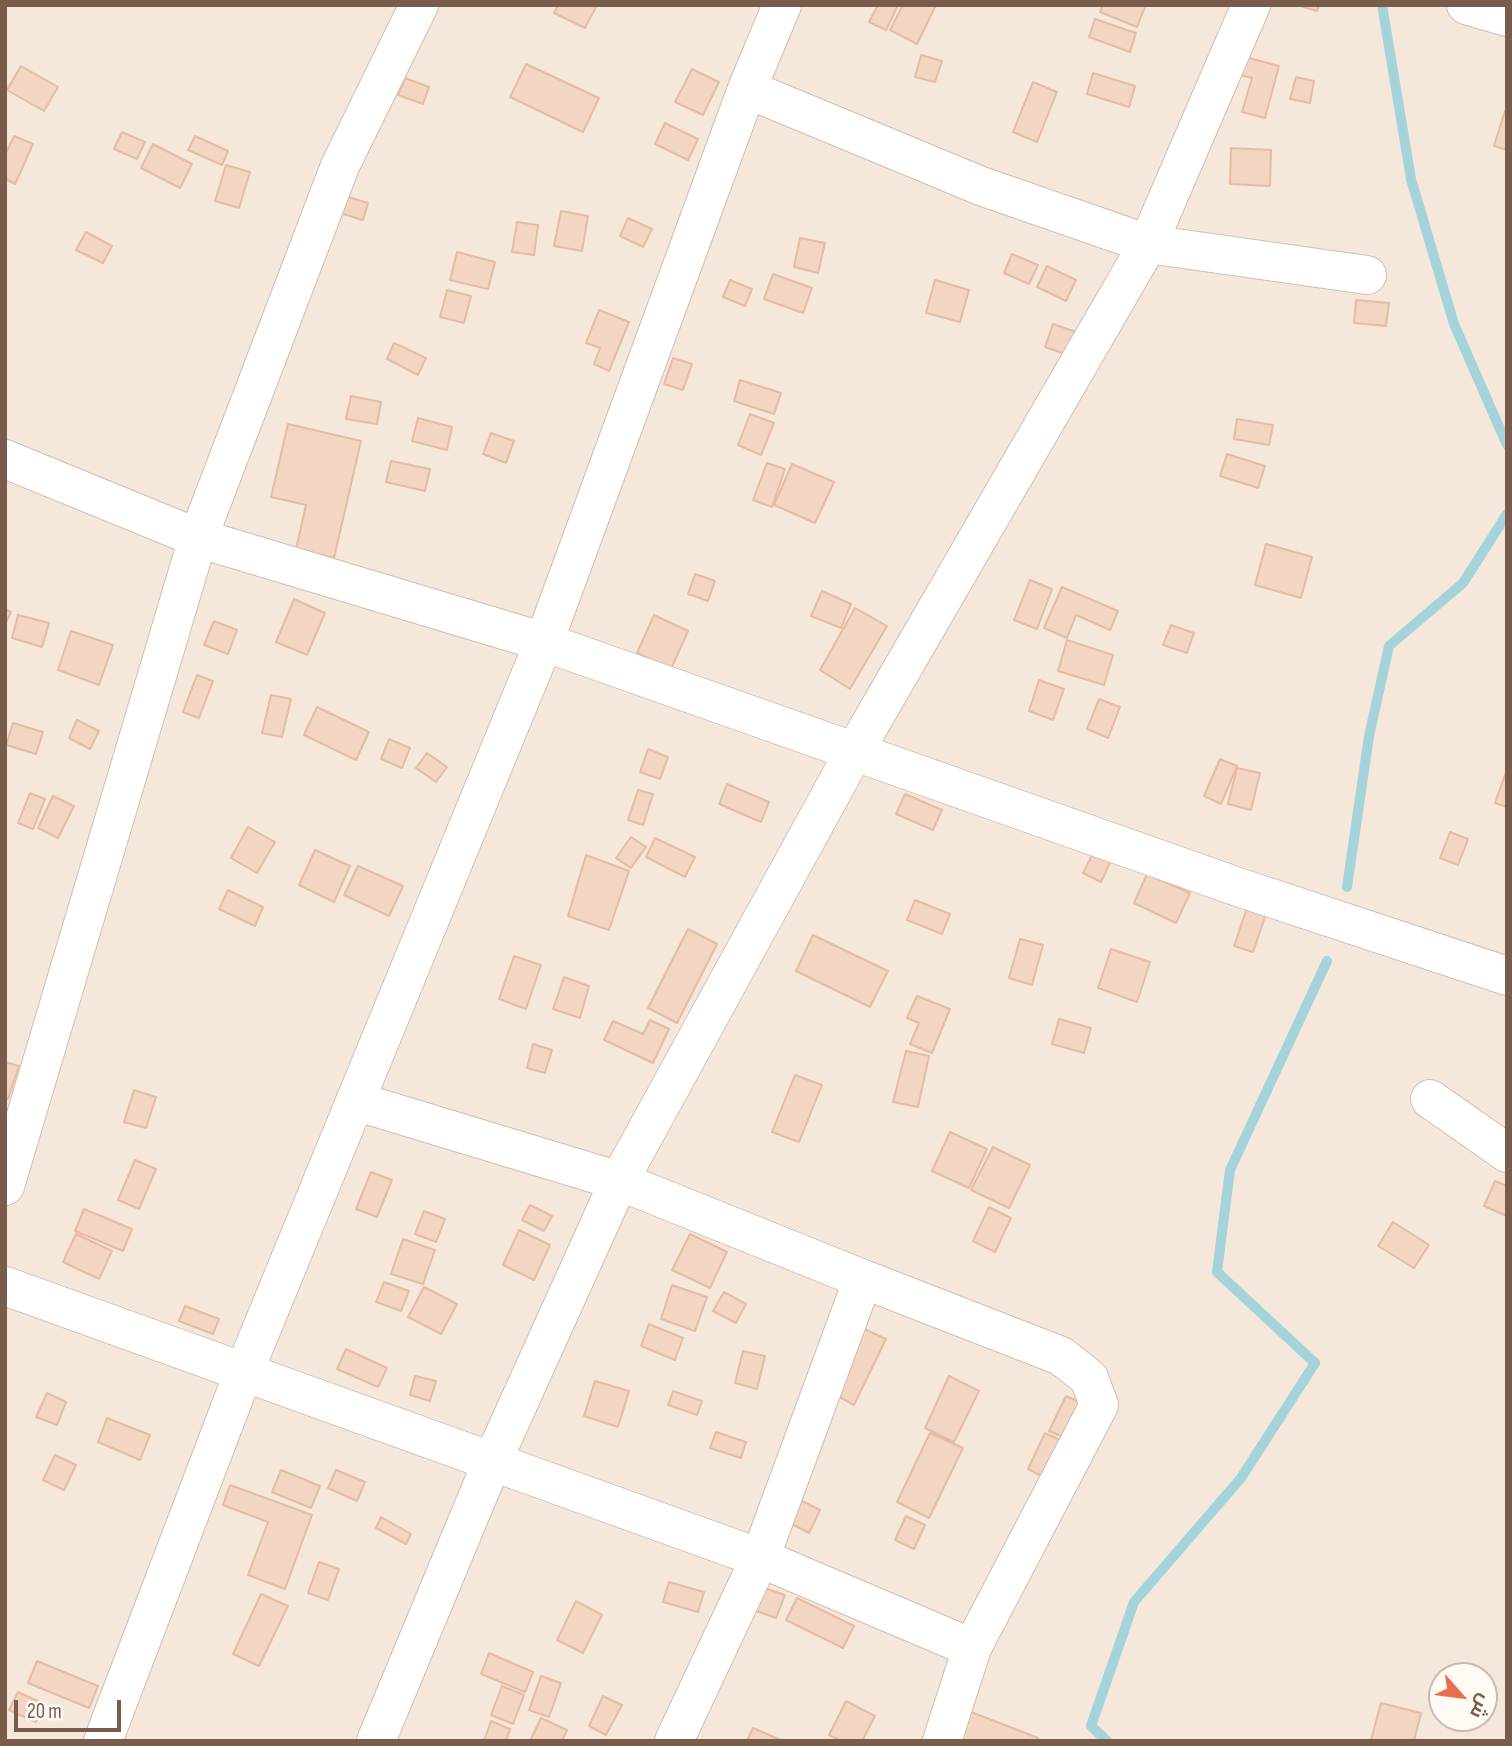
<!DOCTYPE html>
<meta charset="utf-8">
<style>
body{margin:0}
#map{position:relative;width:1512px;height:1746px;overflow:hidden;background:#fdf6ec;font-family:"Sofia Sans Condensed",Cairo,sans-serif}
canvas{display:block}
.frame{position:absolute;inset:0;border:7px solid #7a5c4d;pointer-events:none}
.north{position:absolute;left:1428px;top:1662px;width:70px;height:70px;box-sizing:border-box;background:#fffaf3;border:2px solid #cabbb1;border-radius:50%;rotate:118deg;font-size:19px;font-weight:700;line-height:28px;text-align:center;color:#7a5c4d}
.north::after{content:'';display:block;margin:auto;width:24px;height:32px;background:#e76f51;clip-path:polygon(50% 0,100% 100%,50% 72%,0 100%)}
.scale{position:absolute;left:14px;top:1700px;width:107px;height:32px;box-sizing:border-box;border:4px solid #7a5c4d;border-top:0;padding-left:9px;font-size:21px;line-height:24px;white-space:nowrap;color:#7a5c4d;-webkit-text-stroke:5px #fffaf3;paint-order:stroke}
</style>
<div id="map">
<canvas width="1512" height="1746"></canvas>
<div class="frame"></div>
<div class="north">ش</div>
<div class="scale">20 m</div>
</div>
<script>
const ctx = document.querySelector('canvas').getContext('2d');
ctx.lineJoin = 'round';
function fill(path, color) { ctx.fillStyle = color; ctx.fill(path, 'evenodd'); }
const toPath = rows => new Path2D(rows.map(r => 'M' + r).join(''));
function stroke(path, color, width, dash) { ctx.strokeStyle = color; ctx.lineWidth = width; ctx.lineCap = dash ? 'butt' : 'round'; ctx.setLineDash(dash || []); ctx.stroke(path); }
fill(toPath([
 [5,5,1507,5,1507,1741,5,1741],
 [1442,1676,1484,1676,1484,1718,1442,1718]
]), '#f5e8da');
stroke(toPath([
 [1382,5,1411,179,1454,324,1507,445],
 [1347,887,1369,736,1389,646,1463,583,1507,514],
 [1107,1741,1091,1726,1134,1602,1241,1478,1315,1363,1217,1272,1230,1170,1327,961]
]), '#a5d3da', 10);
const building = toPath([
 [558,5,597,5,585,28,554,13,558,5],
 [878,5,898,5,886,30,869,22,878,5],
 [903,5,936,5,917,44,890,30,903,5],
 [1103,5,1142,5,1145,7,1137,27,1100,12,1103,5],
 [1297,5,1319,5,1317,11,1297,5],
 [1095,19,1136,33,1130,52,1089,37,1095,19],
 [1234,54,1279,66,1265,118,1242,112,1252,78,1229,72,1234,54],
 [921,55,942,61,935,82,915,77,921,55],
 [526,64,599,98,583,132,510,97,526,64],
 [21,66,58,87,44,111,7,90,21,66],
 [692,69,719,82,703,115,675,102,692,69],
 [1093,73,1135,86,1129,107,1087,94,1093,73],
 [1296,77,1314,81,1310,103,1290,99,1296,77],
 [405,78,429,87,423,104,398,95,405,78],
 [1033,82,1057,92,1037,142,1013,132,1033,82],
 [1505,111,1507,112,1507,150,1494,146,1505,111],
 [665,123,698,139,688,160,655,144,665,123],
 [122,132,145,142,137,159,114,149,122,132],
 [14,136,33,144,15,184,5,179,5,155,14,136],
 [195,136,228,151,222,165,188,150,195,136],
 [153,144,192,164,180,188,141,168,153,144],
 [1231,148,1271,150,1270,186,1230,184,1231,148],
 [226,165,250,172,239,208,215,201,226,165],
 [345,196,368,203,363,220,340,213,345,196],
 [561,211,588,216,582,251,554,246,561,211],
 [628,218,652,229,643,247,620,236,628,218],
 [517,222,538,225,534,255,512,252,517,222],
 [86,232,112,246,103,263,76,250,86,232],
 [800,238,825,243,818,273,794,267,800,238],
 [457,252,495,262,488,289,450,280,457,252],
 [1012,254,1038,265,1029,284,1004,273,1012,254],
 [1047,266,1076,280,1066,301,1037,287,1047,266],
 [773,274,812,288,803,313,764,299,773,274],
 [730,280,752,289,745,306,723,297,730,280],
 [935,280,969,290,960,322,926,313,935,280],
 [447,290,471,296,464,323,440,317,447,290],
 [1356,300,1389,303,1386,326,1354,323,1356,300],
 [599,310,629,322,609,371,594,364,600,348,586,343,599,310],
 [1053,324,1088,336,1080,359,1045,347,1053,324],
 [394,343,426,358,418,375,387,359,394,343],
 [673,358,692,364,683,390,664,384,673,358],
 [740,380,781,393,774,414,734,401,740,380],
 [351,396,381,402,377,424,346,419,351,396],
 [750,414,774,423,761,455,738,445,750,414],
 [418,418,452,427,447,450,412,441,418,418],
 [1237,419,1273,425,1269,445,1234,439,1237,419],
 [288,424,361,441,334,558,296,549,306,505,271,497,288,424],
 [491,433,514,441,506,463,483,454,491,433],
 [1227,454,1265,466,1258,488,1220,476,1227,454],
 [391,461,430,469,425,491,386,482,391,461],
 [767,463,785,469,772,507,753,500,767,463],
 [792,464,834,482,815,523,774,505,792,464],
 [1266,544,1312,557,1301,598,1255,585,1266,544],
 [695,574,715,581,708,601,688,594,695,574],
 [1030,580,1052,589,1037,629,1014,620,1030,580],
 [1062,587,1118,611,1110,630,1076,615,1067,638,1044,628,1062,587],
 [822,591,851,604,841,628,811,616,822,591],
 [294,599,325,613,307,655,276,642,294,599],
 [855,608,887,626,850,689,820,670,855,608],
 [5,609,11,612,5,625,5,609],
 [18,615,49,623,42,647,12,638,18,615],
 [654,615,688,631,671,669,637,653,654,615],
 [214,621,237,630,228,654,204,645,214,621],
 [1171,625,1194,633,1187,653,1163,645,1171,625],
 [71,631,113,645,99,685,58,670,71,631],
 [1067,640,1113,655,1104,685,1058,671,1067,640],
 [197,675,213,681,199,718,183,712,197,675],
 [1039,680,1064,689,1053,720,1029,711,1039,680],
 [271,695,291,699,282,737,262,733,271,695],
 [1099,699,1120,707,1108,738,1087,729,1099,699],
 [317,707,369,732,356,760,304,735,317,707],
 [77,720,99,731,90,749,69,738,77,720],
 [13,723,43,732,36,754,6,745,13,723],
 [389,739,410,748,402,768,381,759,389,739],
 [648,749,668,757,660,779,640,772,648,749],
 [427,753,447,767,436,782,416,768,427,753],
 [1220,759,1237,766,1221,804,1204,796,1220,759],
 [1237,768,1260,773,1251,810,1228,804,1237,768],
 [1507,769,1507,807,1495,803,1507,769],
 [727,784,769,802,761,822,719,804,727,784],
 [638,790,653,794,643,825,628,820,638,790],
 [30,793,45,799,33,829,18,823,30,793],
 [905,794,942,810,933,830,896,814,905,794],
 [53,796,74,806,58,838,38,828,53,796],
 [248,827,275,842,257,873,231,858,248,827],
 [1450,832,1468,839,1458,865,1440,858,1450,832],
 [631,837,646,847,631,868,616,858,631,837],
 [655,838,695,857,685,877,646,857,655,838],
 [315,850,350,866,334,902,299,885,315,850],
 [1093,853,1111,861,1101,882,1083,873,1093,853],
 [586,855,629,871,609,930,568,916,586,855],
 [358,866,403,886,389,916,344,895,358,866],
 [1147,874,1190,893,1176,923,1134,903,1147,874],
 [228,890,263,907,255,926,219,909,228,890],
 [915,900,950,914,942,934,907,920,915,900],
 [1247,908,1266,914,1253,952,1234,946,1247,908],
 [688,929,717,944,677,1023,648,1008,688,929],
 [813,935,888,971,870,1007,796,971,813,935],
 [1020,939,1043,945,1032,985,1009,978,1020,939],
 [1111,949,1150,962,1137,1002,1098,988,1111,949],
 [514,956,541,965,526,1009,499,999,514,956],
 [564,977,589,986,580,1018,553,1009,564,977],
 [917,996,950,1009,932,1053,910,1044,919,1023,907,1018,917,996],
 [1059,1019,1091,1028,1084,1053,1052,1044,1059,1019],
 [650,1020,669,1029,653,1063,604,1040,613,1021,643,1034,650,1020],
 [533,1044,552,1050,545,1073,527,1068,533,1044],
 [906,1051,929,1056,918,1107,893,1102,906,1051],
 [5,1062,19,1066,8,1099,5,1099,5,1062],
 [795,1075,822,1085,799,1142,772,1132,795,1075],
 [134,1090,156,1097,146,1128,124,1122,134,1090],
 [950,1132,987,1149,969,1188,932,1171,950,1132],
 [993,1147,1030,1165,1009,1208,971,1190,993,1147],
 [135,1160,156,1169,139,1209,118,1200,135,1160],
 [371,1172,392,1180,377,1217,356,1209,371,1172],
 [1495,1181,1507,1186,1507,1216,1484,1206,1495,1181],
 [530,1205,552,1216,544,1231,522,1220,530,1205],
 [989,1207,1011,1218,995,1252,973,1241,989,1207],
 [84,1209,132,1229,123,1251,75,1231,84,1209],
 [424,1211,445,1219,436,1242,415,1234,424,1211],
 [1393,1222,1429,1245,1414,1268,1378,1246,1393,1222],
 [519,1230,550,1245,534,1280,503,1265,519,1230],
 [76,1234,112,1251,99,1279,63,1262,76,1234],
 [690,1234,727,1252,710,1288,672,1270,690,1234],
 [403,1239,435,1250,423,1284,391,1274,403,1239],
 [384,1282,409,1291,401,1311,376,1302,384,1282],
 [672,1285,707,1297,695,1331,661,1319,672,1285],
 [424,1287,457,1304,441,1334,408,1317,424,1287],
 [724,1292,746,1304,736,1323,713,1311,724,1292],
 [185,1306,219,1319,213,1334,179,1321,185,1306],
 [649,1324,683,1338,675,1360,641,1346,649,1324],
 [864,1329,886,1339,854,1405,832,1393,864,1329],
 [346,1349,387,1368,378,1387,337,1369,346,1349],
 [743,1351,765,1356,757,1389,735,1383,743,1351],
 [415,1376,436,1381,430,1401,410,1395,415,1376],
 [949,1376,979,1391,954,1442,925,1428,949,1376],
 [595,1381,629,1391,618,1427,584,1416,595,1381],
 [673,1391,702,1401,697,1415,668,1405,673,1391],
 [47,1393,66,1402,57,1425,36,1417,47,1393],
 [1066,1396,1084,1404,1068,1439,1049,1431,1066,1396],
 [107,1418,150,1435,140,1460,98,1442,107,1418],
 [716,1432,746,1442,741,1458,710,1448,716,1432],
 [930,1433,963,1448,929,1518,897,1502,930,1433],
 [1045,1433,1069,1444,1051,1481,1028,1469,1045,1433],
 [55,1455,76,1465,64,1490,43,1480,55,1455],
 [281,1470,320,1486,311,1508,272,1492,281,1470],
 [336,1470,365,1482,357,1501,328,1488,336,1470],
 [230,1485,312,1515,285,1589,248,1575,268,1522,223,1505,230,1485],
 [800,1500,820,1510,809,1533,788,1522,800,1500],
 [906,1516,925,1525,914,1549,895,1540,906,1516],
 [381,1517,411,1534,406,1544,376,1528,381,1517],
 [319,1562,339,1569,328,1600,308,1593,319,1562],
 [669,1582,704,1592,698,1612,663,1602,669,1582],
 [762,1587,785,1595,776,1618,753,1610,762,1587],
 [261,1594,288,1606,259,1666,233,1654,261,1594],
 [797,1598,854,1626,843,1648,786,1620,797,1598],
 [576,1601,602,1615,583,1653,557,1640,576,1601],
 [489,1653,533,1672,525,1692,481,1674,489,1653],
 [37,1661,98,1686,89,1708,28,1683,37,1661],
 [541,1676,561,1683,549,1717,529,1710,541,1676],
 [502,1686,524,1695,513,1724,491,1715,502,1686],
 [18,1692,44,1704,36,1722,9,1710,18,1692],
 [603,1696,622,1705,606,1735,589,1726,603,1696],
 [846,1701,875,1716,862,1741,841,1741,829,1735,846,1701],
 [1381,1703,1421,1713,1414,1741,1371,1740,1381,1703],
 [966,1710,1038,1738,1037,1741,954,1741,966,1710],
 [541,1718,567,1730,562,1741,530,1741,541,1718],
 [491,1721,510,1729,506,1741,484,1741,491,1721],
 [753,1728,783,1741,747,1741,753,1728]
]);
fill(building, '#f3d5c3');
stroke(building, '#e6bba3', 2);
const street = toPath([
 [1466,5,1507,17],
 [747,89,981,186,1148,244,1367,275],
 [5,459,198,538,544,642,1238,887,1507,976],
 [1430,1099,1507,1153],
 [355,1101,619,1181,863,1279,760,1558,674,1741],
 [5,1186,198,538,340,166,419,5],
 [863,1279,1061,1356,1089,1378,1099,1405,972,1648,942,1741],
 [5,1286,760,1558,972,1648],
 [103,1741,243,1374,544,642,747,89,782,5],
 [376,1741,492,1462,619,1181,854,752,1148,244,1251,5]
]);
stroke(street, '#d1beb0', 40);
stroke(street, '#fff', 38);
</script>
